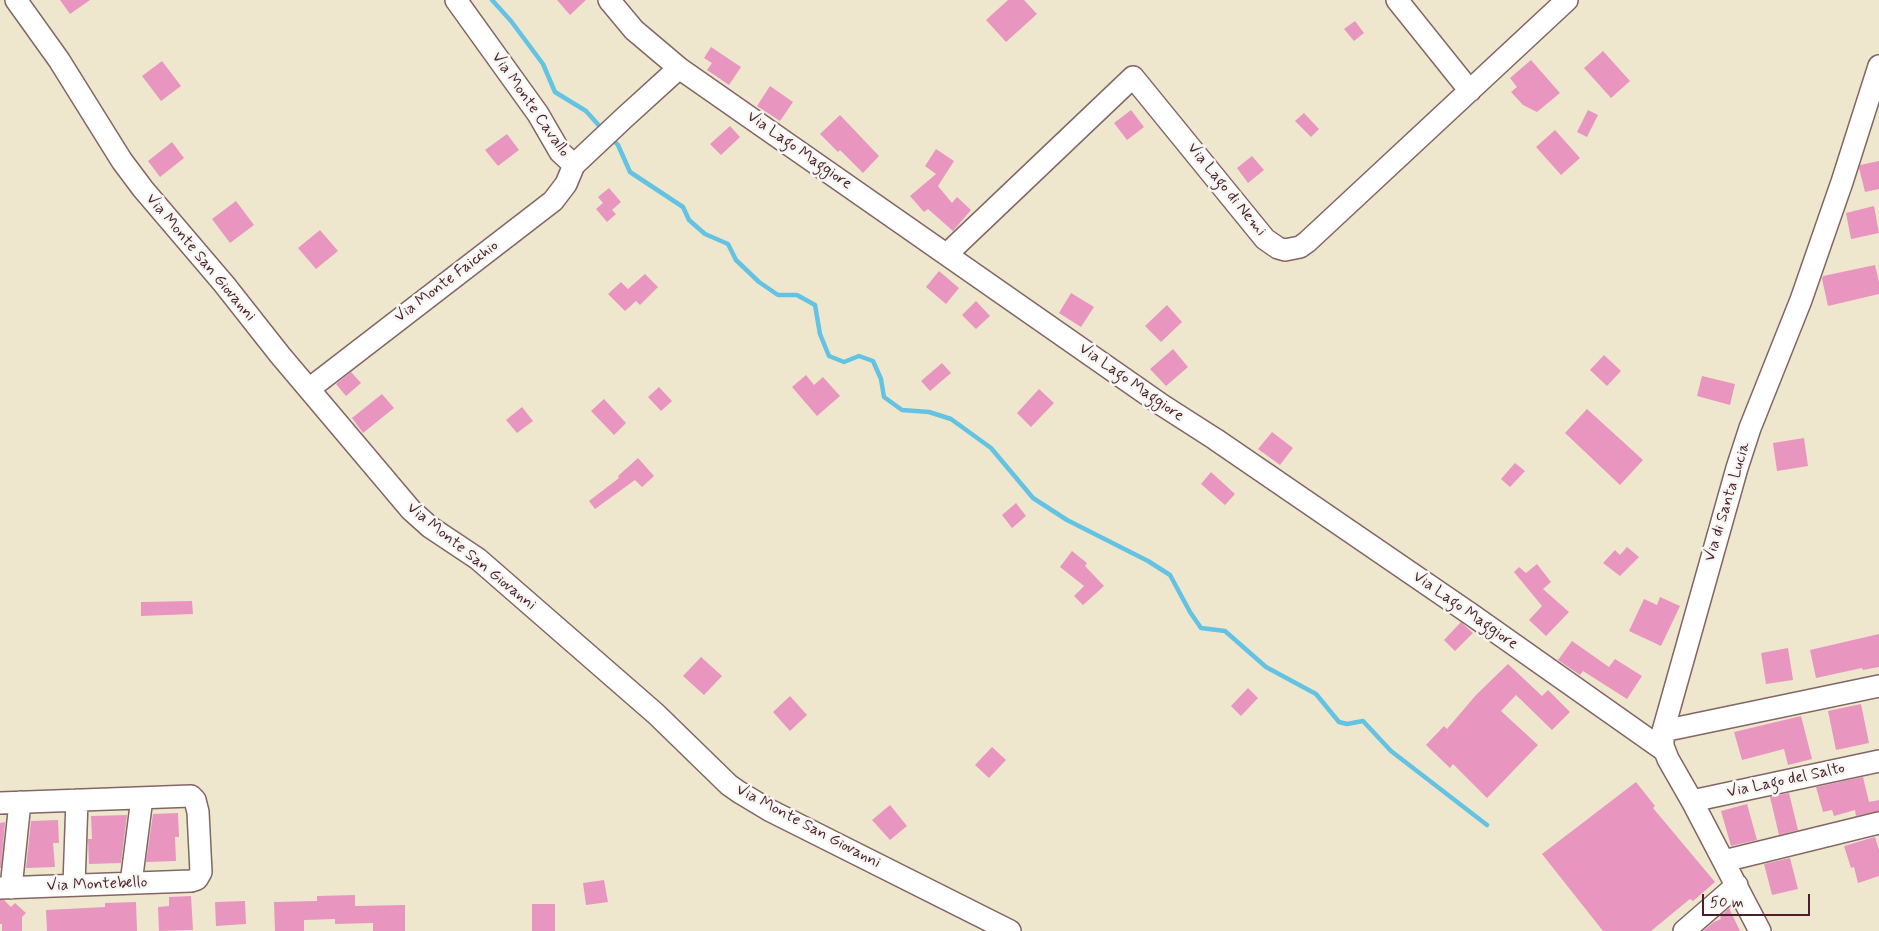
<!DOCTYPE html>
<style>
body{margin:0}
#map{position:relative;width:1879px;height:931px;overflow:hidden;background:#eee7ce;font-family:Mynerve,sans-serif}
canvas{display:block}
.scale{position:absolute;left:1702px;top:894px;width:108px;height:22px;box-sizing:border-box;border:2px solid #4a1f2b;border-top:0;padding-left:6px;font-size:15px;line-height:18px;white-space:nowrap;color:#4a1f2b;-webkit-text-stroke:4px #f6f6f2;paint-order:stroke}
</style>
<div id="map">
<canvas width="1879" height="931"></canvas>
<div class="scale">50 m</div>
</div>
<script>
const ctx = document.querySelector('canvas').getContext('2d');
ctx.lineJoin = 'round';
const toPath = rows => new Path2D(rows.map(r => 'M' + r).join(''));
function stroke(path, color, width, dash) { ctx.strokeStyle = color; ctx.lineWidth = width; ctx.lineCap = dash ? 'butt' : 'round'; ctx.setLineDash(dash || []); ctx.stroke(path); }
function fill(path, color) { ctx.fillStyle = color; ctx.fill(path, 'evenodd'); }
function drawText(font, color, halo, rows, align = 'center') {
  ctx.font = font + ' Mynerve,sans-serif'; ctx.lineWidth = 5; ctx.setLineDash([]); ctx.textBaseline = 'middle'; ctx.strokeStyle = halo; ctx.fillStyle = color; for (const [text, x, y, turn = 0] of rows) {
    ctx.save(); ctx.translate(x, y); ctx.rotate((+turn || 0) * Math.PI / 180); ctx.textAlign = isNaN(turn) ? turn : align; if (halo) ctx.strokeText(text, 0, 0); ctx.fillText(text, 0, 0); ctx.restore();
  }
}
stroke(toPath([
 [492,0,511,21,543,64,555,92,586,111,603,130],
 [610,137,618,145,630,172,683,207,689,220,705,234,728,244,736,260,759,282,778,295,797,295,815,305,820,334,829,356,844,362,859,356,873,361,881,379,884,397,902,410,929,412,951,419,991,448,1033,498,1067,520,1148,561,1170,575,1190,612,1201,628,1225,631,1266,667,1316,694,1339,722,1347,724,1363,721,1391,751,1487,825]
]), '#64c3e2', 4.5);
fill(toPath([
 [60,0,90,0,70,14],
 [557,0,586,0,570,15],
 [1008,0,1024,0,1037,14,1006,42,986,20],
 [1355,21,1364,33,1354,41,1344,29],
 [711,47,741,67,729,85,707,70,712,63,704,58],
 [1603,51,1630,81,1611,98,1584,68],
 [1531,60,1560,93,1537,112,1523,105,1511,92,1517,87,1510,78],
 [162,61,181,86,161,101,142,76],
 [770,86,793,102,780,121,757,106],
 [1131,110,1144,127,1127,140,1114,123],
 [1588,110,1598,115,1587,137,1577,132],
 [1304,113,1319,129,1311,137,1295,121],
 [840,115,879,156,863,173,840,150,838,152,820,134],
 [730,126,740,137,721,155,710,144],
 [1555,130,1580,158,1561,175,1536,147],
 [507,134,519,150,498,166,485,150],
 [172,142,184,158,160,177,148,161],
 [936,149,954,161,938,186,952,203,957,197,971,210,953,231,928,209,924,212,910,196,936,174,925,166],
 [1252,156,1264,170,1248,183,1237,168],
 [1879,161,1879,189,1865,192,1859,168,1860,165],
 [609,188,621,202,612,210,616,214,607,222,596,209,603,203,598,197],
 [236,201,254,225,230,243,212,219],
 [1874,206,1879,233,1851,239,1846,213],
 [320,230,338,251,316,269,298,248],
 [1875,265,1879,282,1879,294,1828,306,1822,279,1823,276],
 [939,271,959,288,946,304,926,287],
 [645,274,658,287,640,305,636,301,625,311,608,294,621,282,628,289],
 [1071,293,1094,307,1081,327,1059,313],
 [976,301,990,316,976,329,962,315],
 [1167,305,1182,322,1161,342,1145,326],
 [1173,349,1188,367,1166,386,1150,369],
 [1604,355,1621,371,1607,386,1590,370],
 [942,363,951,373,930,391,921,381],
 [351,372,361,383,346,396,336,384],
 [806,375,814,385,823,377,840,396,817,416,792,387],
 [1702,376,1735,384,1730,405,1697,396],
 [659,387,672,401,661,411,648,397],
 [1039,389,1054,403,1031,427,1017,413],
 [382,394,394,408,363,433,352,418],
 [604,399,626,423,614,435,591,411],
 [522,407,533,421,517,433,506,420],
 [1587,409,1643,460,1620,485,1565,433],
 [1272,432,1293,448,1280,465,1258,449],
 [1804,438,1808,466,1777,471,1773,443],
 [638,458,654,476,642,487,635,480,595,509,589,501,619,478,618,476],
 [1515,463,1525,471,1510,487,1501,479],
 [1211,472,1235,494,1225,505,1201,484],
 [1016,503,1026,516,1012,528,1002,515],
 [1627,547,1639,557,1620,576,1603,563,1615,550,1620,555],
 [1072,551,1087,563,1085,566,1104,586,1083,605,1074,596,1084,586,1060,567],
 [1537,564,1551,582,1543,589,1569,612,1546,636,1529,620,1542,606,1514,572,1519,567,1526,573],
 [1660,597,1680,606,1661,646,1629,631,1644,599,1657,605],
 [192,601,193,614,141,616,141,602],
 [1461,622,1473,633,1455,651,1444,640],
 [1879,634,1879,667,1863,670,1862,668,1816,678,1810,650],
 [1572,641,1609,667,1615,659,1642,676,1627,699,1583,671,1580,675,1558,660],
 [1788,648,1793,680,1766,684,1761,653],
 [701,657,722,676,704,695,683,676],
 [1508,664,1542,696,1548,690,1570,712,1552,730,1516,695,1501,711,1538,745,1487,798,1453,764,1450,768,1426,745,1444,726,1447,729,1476,695],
 [1248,688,1258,698,1241,716,1231,706],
 [790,696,807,715,790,731,773,712],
 [1861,704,1869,743,1836,750,1828,711],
 [1801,716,1812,759,1788,765,1784,749,1742,760,1734,732],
 [992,747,1006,760,989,778,975,765],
 [1863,777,1869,802,1879,800,1879,811,1856,816,1855,810,1834,816,1832,810,1823,812,1816,787],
 [1636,782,1655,806,1653,808,1715,882,1693,901,1690,899,1651,931,1603,931,1542,854],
 [1789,793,1798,830,1779,835,1770,797],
 [1747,804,1757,840,1731,846,1721,811],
 [890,805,907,826,890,840,872,820],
 [178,813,179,837,175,837,176,861,146,862,153,814],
 [127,815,121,863,89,864,88,839,92,839,91,816],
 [58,820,59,843,53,843,55,867,26,868,31,821],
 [5,822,1,868,0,868,0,823],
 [1875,837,1879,850,1879,876,1858,883,1854,867,1851,868,1844,846],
 [1790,858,1798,889,1772,895,1764,864],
 [604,880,608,902,586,905,583,883],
 [355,895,355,906,405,905,405,931,373,931,373,923,335,924,335,919,304,920,304,931,275,931,274,902,317,901,317,896],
 [191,896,193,930,159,931,158,907,169,906,169,897],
 [0,900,4,900,11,907,15,903,26,913,22,917,22,931,2,931,2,924,0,924],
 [245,901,246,924,216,926,215,902],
 [136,902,137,931,47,931,46,910,105,907,105,903],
 [532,904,555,904,555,931,532,931],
 [1729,908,1740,931,1703,931,1714,922,1721,919,1720,917]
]), '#e896bf');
const minor = toPath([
 [16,0,59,60,122,161,143,189,224,284,280,355,411,510,430,527,478,559,656,714,729,785,739,792,769,810,1010,931],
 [456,0,538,114,560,152,574,165,624,118,679,68],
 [609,0,634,30,679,68,1162,405,1215,439,1472,615,1665,751],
 [1397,0,1470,91],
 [947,254,1133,77,1265,239,1278,248,1285,250,1300,247,1307,242,1567,0],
 [309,389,553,201,566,184,574,165],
 [1663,731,1879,686],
 [1692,801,1879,761],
 [0,803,191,796,195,800,198,812,201,872,197,879,191,881,0,888],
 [1724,861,1879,823],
 [131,883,142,798],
 [74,885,77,800],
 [11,888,20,802],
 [1684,931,1737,885],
 [1760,931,1692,801,1668,759,1663,746,1663,731,1737,468,1750,428,1801,300,1842,182,1879,66]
]);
stroke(minor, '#836564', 24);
stroke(minor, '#fff', 21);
drawText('16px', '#4a1f2b', '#f6f6f2', [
 ["Via Monte Cavallo",530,105,55],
 ["Via Lago Maggiore",799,151,35],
 ["Via Lago di Nemi",1226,190,51],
 ["Via Monte San Giovanni",200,258,50],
 ["Via Monte Faicchio",447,282,-37],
 ["Via Lago Maggiore",1131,383,35],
 ["Via di Santa Lucia",1728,502,-73],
 ["Via Monte San Giovanni",471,557,39],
 ["Via Lago Maggiore",1465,611,35],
 ["Via Lago del Salto",1786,781,-12],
 ["Via Monte San Giovanni",808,827,28],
 ["Via Montebello",97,885,-2]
]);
</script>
